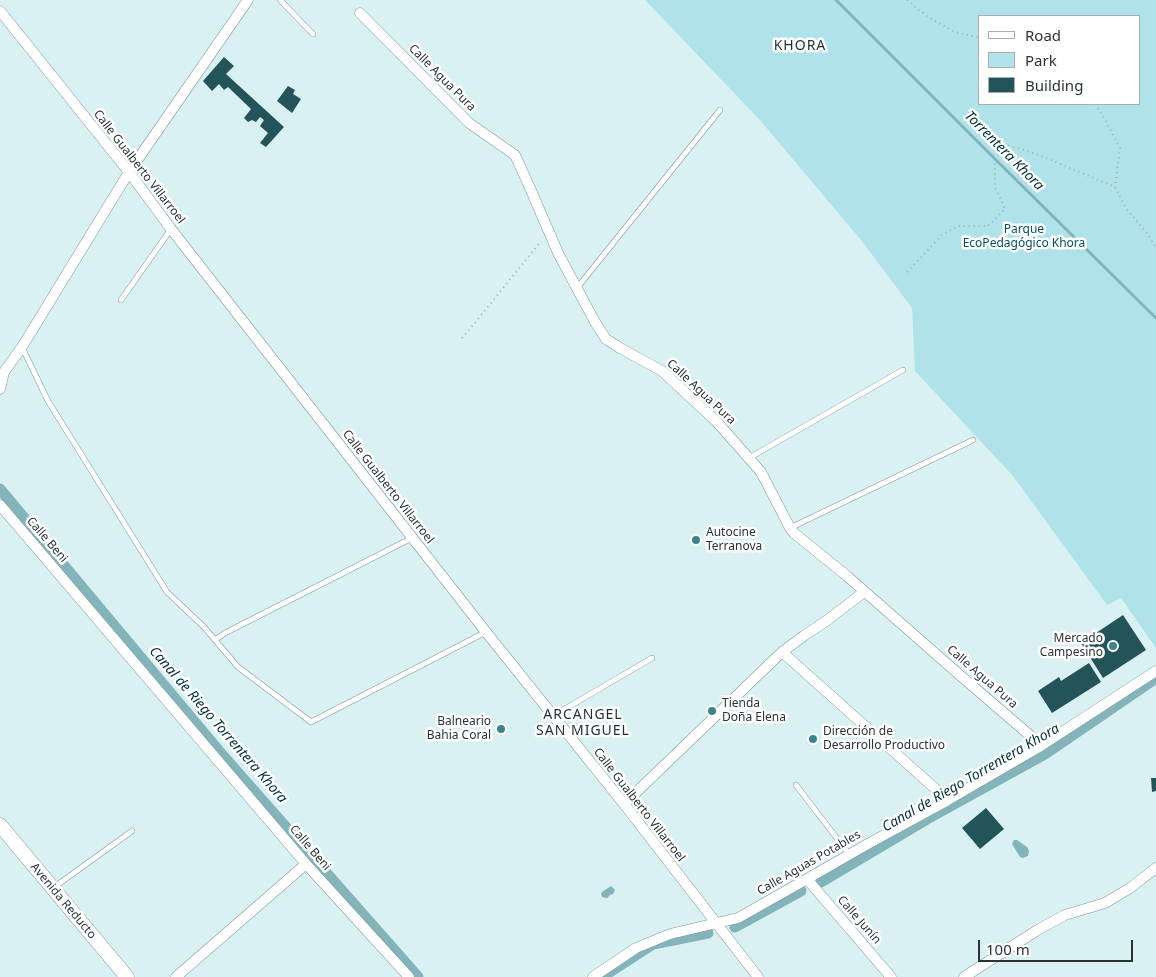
<!DOCTYPE html>
<meta charset="utf-8">
<style>
body{margin:0}
#map{position:relative;width:1156px;height:977px;overflow:hidden;background:#d9f1f3;font-family:"Noto Sans",sans-serif}
canvas{display:block}
.legend{position:absolute;left:978px;top:15px;width:162px;height:90px;box-sizing:border-box;background:#fff;border:1px solid #aaaeae;margin:0;padding:6px 9px;list-style:none;font-size:15px;color:#2a3435}
.legend li{display:flex;align-items:center;gap:10px;height:25px}
.legend b{width:25px;border:1px solid #aaaeae}
.scale{position:absolute;left:978px;top:940px;width:155px;height:22px;box-sizing:border-box;border:2px solid #2a3435;border-top:0;padding-left:6px;font-size:15px;line-height:18px;white-space:nowrap;color:#2a3435;-webkit-text-stroke:4px #fff;paint-order:stroke}
</style>
<div id="map">
<canvas width="1156" height="977"></canvas>
<ul class="legend">
<li><b style="height:6px;background:#fff"></b>Road</li>
<li><b style="height:14px;background:#b0e3e9"></b>Park</li>
<li><b style="height:14px;background:#235459"></b>Building</li>
</ul>
<div class="scale">100 m</div>
</div>
<script>
const ctx = document.querySelector('canvas').getContext('2d');
ctx.lineJoin = 'round';
function fill(path, color) { ctx.fillStyle = color; ctx.fill(path, 'evenodd'); }
const toPath = rows => new Path2D(rows.map(r => 'M' + r).join(''));
function stroke(path, color, width, dash) { ctx.strokeStyle = color; ctx.lineWidth = width; ctx.lineCap = dash ? 'butt' : 'round'; ctx.setLineDash(dash || []); ctx.stroke(path); }
function drawText(font, color, halo, rows, align = 'center') {
  ctx.font = font + ' "Noto Sans",sans-serif'; ctx.lineWidth = 5; ctx.setLineDash([]); ctx.textBaseline = 'middle'; ctx.strokeStyle = halo; ctx.fillStyle = color; for (const [text, x, y, turn = 0] of rows) {
    ctx.save(); ctx.translate(x, y); ctx.rotate((+turn || 0) * Math.PI / 180); ctx.textAlign = isNaN(turn) ? turn : align; if (halo) ctx.strokeText(text, 0, 0); ctx.fillText(text, 0, 0); ctx.restore();
  }
}
fill(toPath([
 [645,0,1156,0,1156,648,1121,598,1107,605,1013,476,915,371,912,308,861,240,759,119],
 [980,16,1140,16,1140,104,980,104]
]), '#b0e3e9');
fill(toPath([
 [1014,840,1017,840,1027,847,1029,851,1028,856,1023,858,1020,857,1012,844],
 [611,886,615,890,613,894,610,895,607,898,602,897,601,894,602,892]
]), '#82b4ba');
stroke(toPath([
 [836,0,995,159,1156,318]
]), '#82b4ba', 3);
stroke(toPath([
 [0,489,224,757,418,977],
 [821,882,927,819,1045,754,1156,678],
 [735,927,801,891],
 [602,977,653,944,708,933]
]), '#82b4ba', 11);
fill(toPath([
 [224,57,234,66,226,74,284,127,266,147,260,143,268,133,260,126,264,120,260,117,256,122,252,120,248,122,244,118,251,109,228,87,224,90,219,84,212,91,203,81],
 [288,86,295,90,293,94,301,99,292,113,277,101],
 [1123,615,1146,650,1103,678,1081,643],
 [1089,663,1101,682,1052,713,1038,691,1059,677,1061,681],
 [1151,778,1156,778,1156,791,1152,792],
 [986,808,1004,829,980,849,962,828]
]), '#235459');
const lane = toPath([
 [280,0,313,34],
 [577,288,720,110],
 [121,300,171,229],
 [22,347,48,401,167,592,204,627,238,667,311,722,486,632],
 [749,458,903,370],
 [790,528,973,440],
 [215,640,225,633,412,538],
 [553,716,652,658],
 [796,785,849,854],
 [53,888,132,831]
]);
const street = toPath([
 [0,11,129,172,171,229,486,632,624,804,758,977],
 [360,13,469,123,515,155,530,188,559,255,595,322,606,339,620,348,662,371,716,421,761,472,790,528,794,533,847,576,962,677,1033,738,1039,747],
 [0,389,4,372,22,347,129,172,248,0],
 [0,505,306,864,409,977],
 [782,652,948,800],
 [624,804,782,652,805,635,829,619,864,592],
 [807,879,891,977],
 [176,977,306,864],
 [593,977,636,948,670,934,738,918,807,879,866,845,948,800,1039,747,1156,671],
 [964,977,1036,931,1065,915,1105,903,1130,888,1156,868]
]);
const secondary = toPath([
 [0,825,127,977]
]);
stroke(lane, '#81979a', 6);
stroke(street, '#81979a', 11);
stroke(secondary, '#81979a', 15);
stroke(toPath([
 [907,0,928,17,955,32,980,38],
 [1095,104,1105,120,1120,148,1115,187],
 [907,272,942,235,958,226,988,226,1005,209,995,187,995,159,1008,145,1039,155,1115,187,1126,208,1149,236,1156,248],
 [462,338,474,324,541,241]
]), '#9eb1b3', 2, [1, 4]);
stroke(lane, '#fff', 5);
stroke(street, '#fff', 10);
stroke(secondary, '#fff', 14);
for (const [x, y, r, color] of [
 [696,540,5,"#3c848c"],
 [1113,646,5,"#3c848c"],
 [712,711,5,"#3c848c"],
 [501,729,5,"#3c848c"],
 [813,739,5,"#3c848c"]
]) { const dot = new Path2D(); dot.arc(x, y, r, 0, 2 * Math.PI); ctx.fillStyle = color; ctx.fill(dot); stroke(dot, '#fff', 2); }
drawText('12px', '#2a3435', '#fff', [
 ["Calle Agua Pura",442,78,45],
 ["Calle Gualberto Villarroel",139,167,52],
 ["Calle Agua Pura",701,392,43],
 ["Calle Gualberto Villarroel",388,487,52],
 ["Calle Beni",47,540,49],
 ["Calle Agua Pura",982,677,41],
 ["Calle Gualberto Villarroel",639,805,52],
 ["Calle Beni",310,848,49],
 ["Calle Aguas Potables",809,863,-30],
 ["Avenida Reducto",63,901,50],
 ["Calle Junín",859,920,49]
]);
drawText('12px', '#055258', '#fff', [
 ["Parque",1024,230],
 ["EcoPedagógico Khora",1024,244]
]);
drawText('12px', '#2a3435', '#fff', [
 ["Autocine",706,533],
 ["Terranova",706,547],
 ["Mercado",1103,639,"right"],
 ["Campesino",1103,653,"right"],
 ["Tienda",722,704],
 ["Doña Elena",722,718],
 ["Balneario",491,722,"right"],
 ["Bahia Coral",491,736,"right"],
 ["Dirección de",823,732],
 ["Desarrollo Productivo",823,746]
], 'left');
ctx.letterSpacing = '1px';
drawText('14px', '#1d3033', '#fff', [
 ["KHORA",800,46],
 ["ARCANGEL",583,715],
 ["SAN MIGUEL",583,731]
]);
ctx.letterSpacing = '0px';
drawText('italic 14px', '#023439', '#fff', [
 ["Torrentera Khora",1004,151,45],
 ["Canal de Riego Torrentera Khora",218,725,49],
 ["Canal de Riego Torrentera Khora",971,778,-30]
]);
</script>
